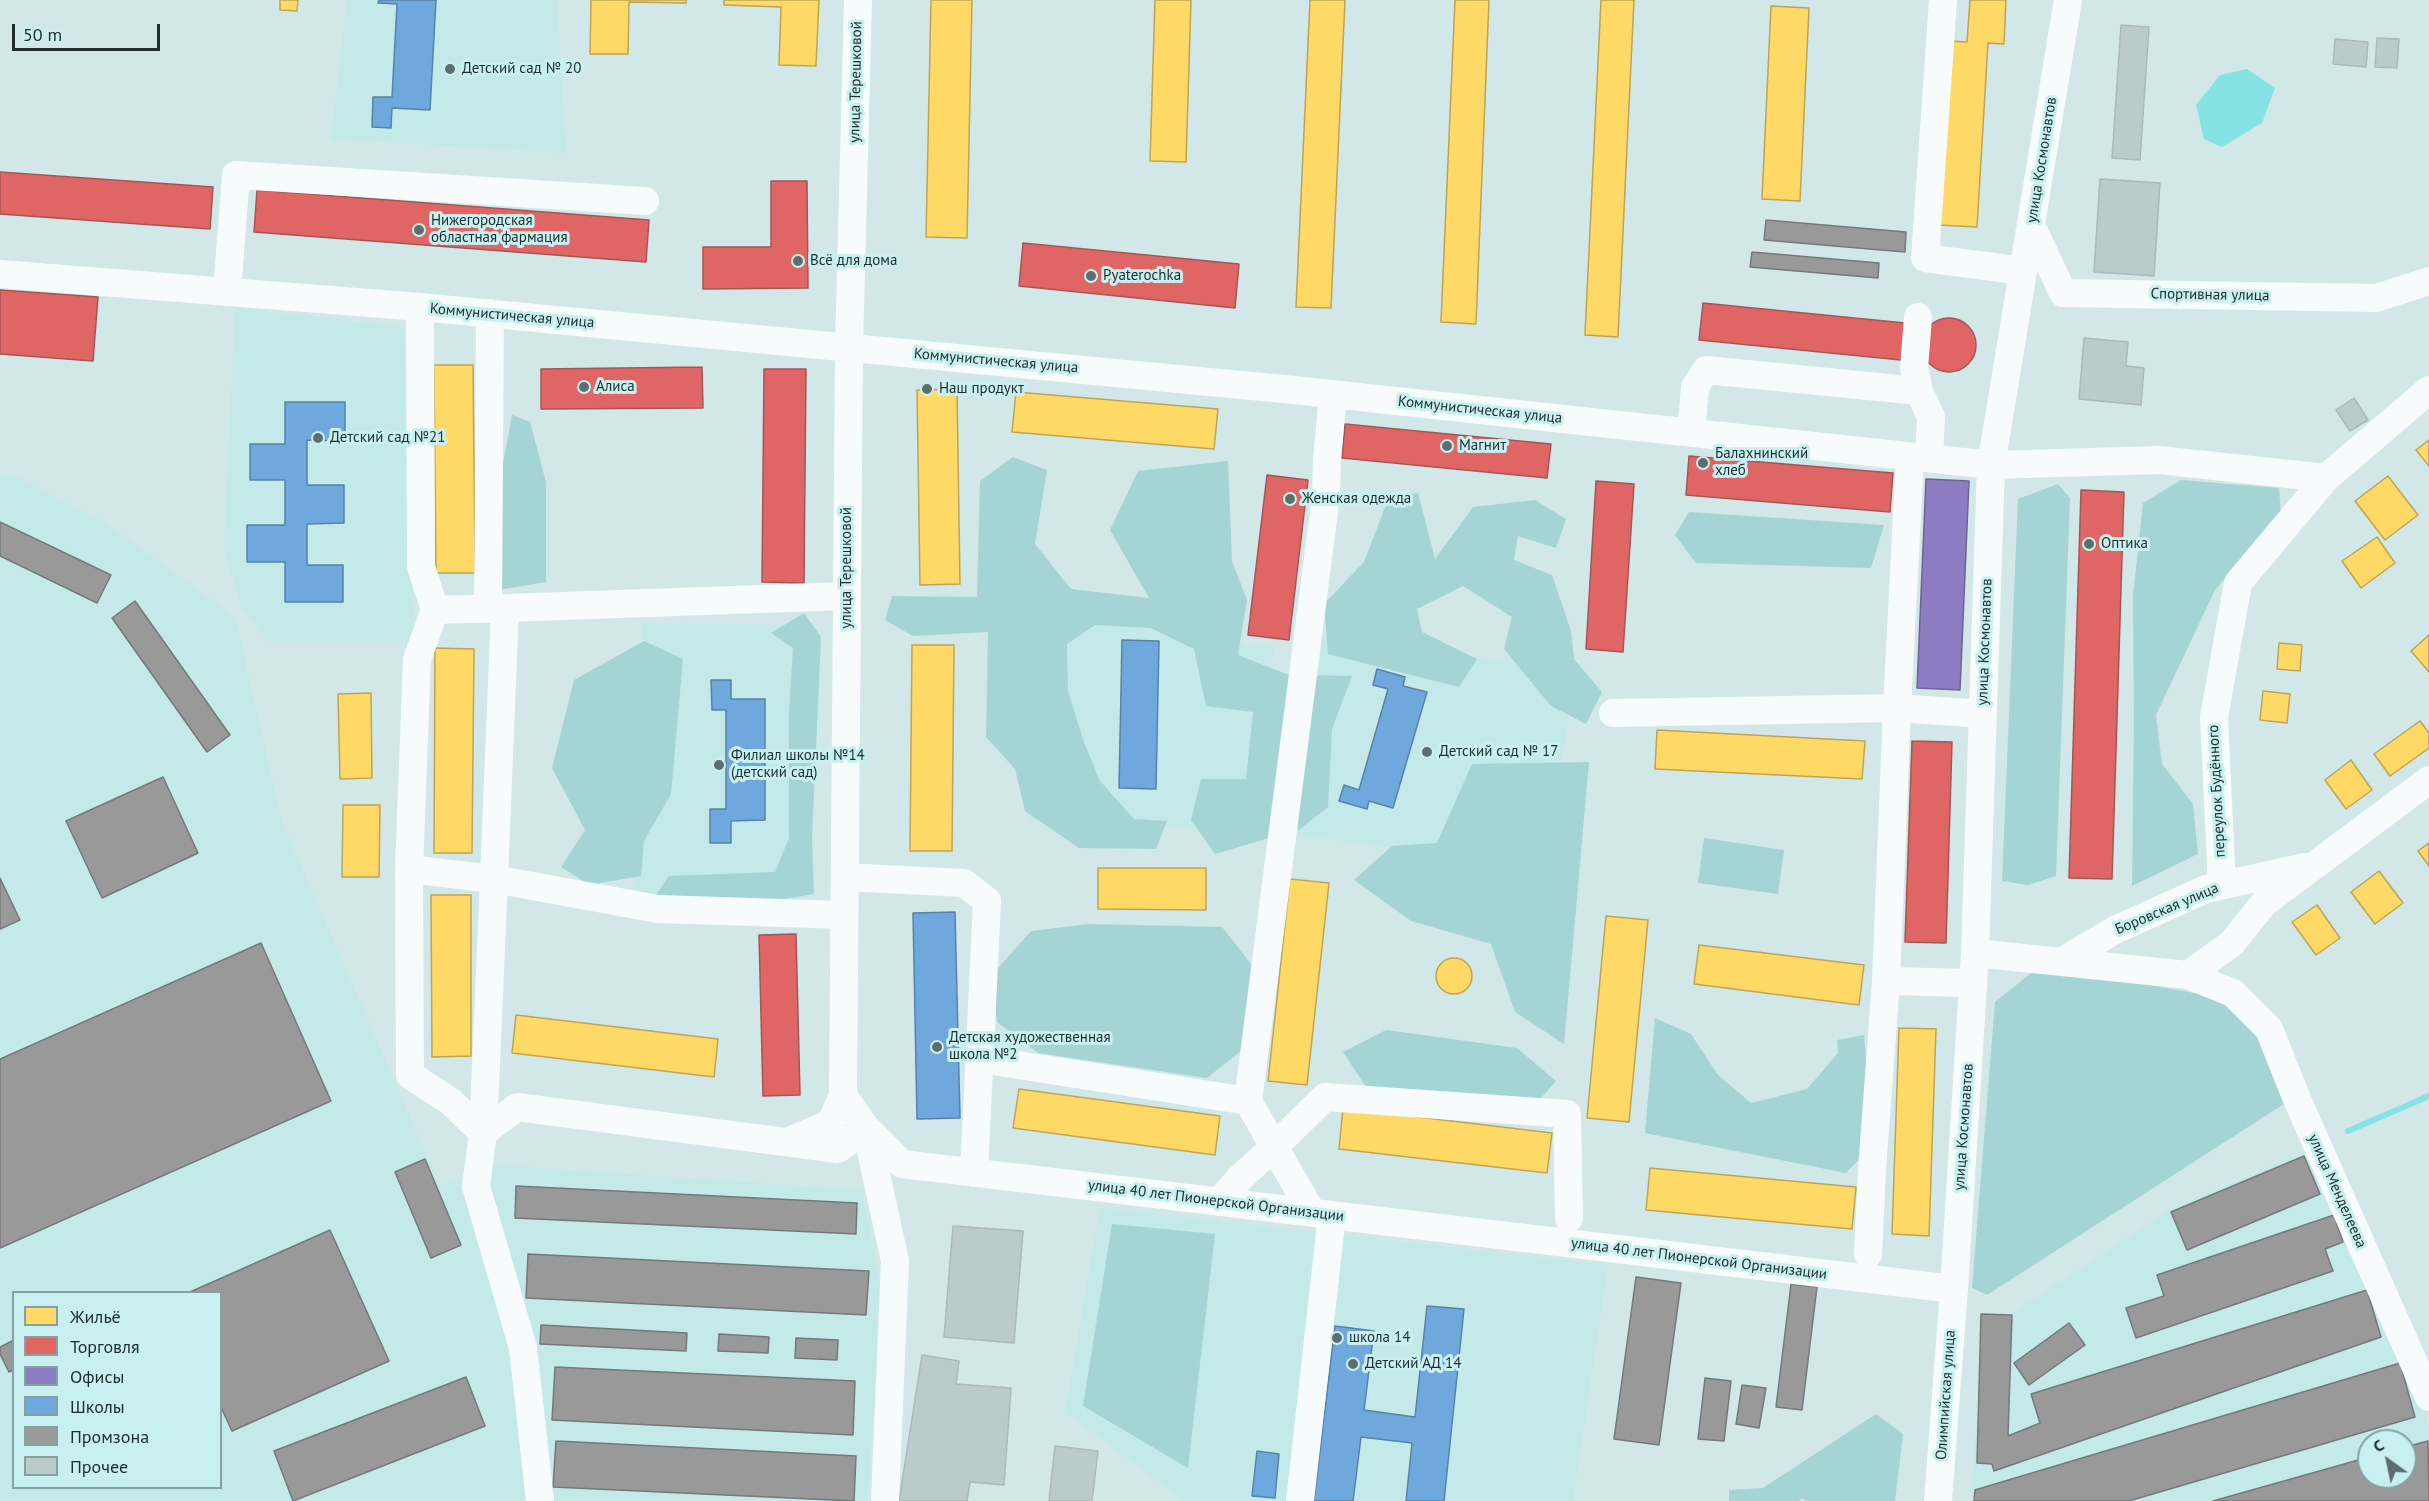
<!DOCTYPE html>
<meta charset="utf-8">
<style>
body{margin:0}
#map{position:relative;width:2429px;height:1501px;overflow:hidden;background:#d2e7e7;font-family:"PT Sans",sans-serif}
canvas{display:block}
.legend{position:absolute;left:12px;top:1291px;width:210px;height:198px;box-sizing:border-box;background:#c9f0f0;border:2px solid #85a2a2;margin:0;padding:8px 10px;list-style:none;font-size:18px;color:#1e2d2d}
.legend li{display:flex;align-items:center;gap:12px;height:30px}
.legend b{width:30px;border:2px solid #85a2a2}
.north{position:absolute;left:2357px;top:1429px;width:60px;height:60px;box-sizing:border-box;background:#c9f0f0;border:2px solid #85a2a2;border-radius:50%;rotate:327deg;font-size:16px;font-weight:700;line-height:24px;text-align:center;color:#1e2d2d}
.north::after{content:'';display:block;margin:auto;width:21px;height:27px;background:#5d6e6e;clip-path:polygon(50% 0,100% 100%,50% 72%,0 100%)}
.scale{position:absolute;left:12px;top:24px;width:148px;height:27px;box-sizing:border-box;border:3px solid #1e2d2d;border-top:0;padding-left:8px;font-size:18px;line-height:21px;white-space:nowrap;color:#1e2d2d;-webkit-text-stroke:4px #c9f0f0;paint-order:stroke}
</style>
<div id="map">
<canvas width="2429" height="1501"></canvas>
<ul class="legend">
<li><b style="height:16px;background:#ffd966"></b>Жильё</li>
<li><b style="height:16px;background:#e06666"></b>Торговля</li>
<li><b style="height:16px;background:#8e7cc3"></b>Офисы</li>
<li><b style="height:16px;background:#6fa8dc"></b>Школы</li>
<li><b style="height:16px;background:#999"></b>Промзона</li>
<li><b style="height:16px;background:#bacbcb"></b>Прочее</li>
</ul>
<div class="north">С</div>
<div class="scale">50 m</div>
</div>
<script>
const ctx = document.querySelector('canvas').getContext('2d');
ctx.lineJoin = 'round';
function fill(path, color) { ctx.fillStyle = color; ctx.fill(path, 'evenodd'); }
const toPath = rows => new Path2D(rows.map(r => 'M' + r).join(''));
function stroke(path, color, width, dash) { ctx.strokeStyle = color; ctx.lineWidth = width; ctx.lineCap = dash ? 'butt' : 'round'; ctx.setLineDash(dash || []); ctx.stroke(path); }
function drawText(font, color, halo, rows, align = 'center') {
  ctx.font = font + ' "PT Sans",sans-serif'; ctx.lineWidth = 6; ctx.setLineDash([]); ctx.textBaseline = 'middle'; ctx.strokeStyle = halo; ctx.fillStyle = color; for (const [text, x, y, turn = 0] of rows) {
    ctx.save(); ctx.translate(x, y); ctx.rotate((+turn || 0) * Math.PI / 180); ctx.textAlign = isNaN(turn) ? turn : align; if (halo) ctx.strokeText(text, 0, 0); ctx.fillText(text, 0, 0); ctx.restore();
  }
}
fill(toPath([
 [347,0,557,0,566,153,331,139],
 [235,308,403,327,414,641,268,641,242,609,224,549],
 [12,475,109,525,235,617,282,822,440,1186,497,1165,862,1190,882,1296,867,1501,0,1501,0,478],
 [14,1292,220,1292,220,1488,14,1488],
 [1034,616,1233,627,1234,644,1274,646,1250,830,1030,820],
 [642,623,802,625,799,906,635,905],
 [1309,637,1577,671,1543,867,1279,833],
 [2311,1149,2429,1427,2429,1501,1971,1501,1983,1332,2168,1211],
 [2369,1441,2405,1441,2405,1477,2369,1477],
 [1100,1208,1608,1265,1573,1501,1184,1501,1065,1412]
]), '#c4e9e9');
fill(toPath([
 [512,415,530,422,546,482,546,582,498,590,500,480],
 [1013,457,1047,470,1035,544,1071,589,1149,598,1110,530,1138,471,1228,461,1232,561,1247,600,1238,655,1289,675,1352,676,1332,729,1328,807,1300,829,1215,854,1191,820,1201,779,1246,779,1253,712,1206,706,1194,649,1151,628,1095,625,1067,644,1068,692,1085,745,1100,781,1134,819,1167,821,1156,849,1079,848,1025,811,1015,769,986,737,988,632,913,636,885,620,892,596,977,597,980,481],
 [2181,480,2279,488,2281,514,2215,590,2156,715,2162,764,2193,804,2198,854,2132,886,2134,720,2133,596,2143,503],
 [2058,484,2070,498,2056,876,2028,885,2002,881,2018,499],
 [1418,493,1435,559,1473,507,1535,500,1566,519,1556,548,1518,536,1514,560,1552,575,1571,631,1574,659,1602,692,1586,724,1551,706,1504,649,1512,617,1463,586,1417,609,1422,632,1477,659,1459,687,1328,654,1324,604,1364,562,1389,497],
 [1689,512,1884,525,1871,568,1696,563,1675,535],
 [804,613,821,637,812,838,814,894,761,903,656,895,669,876,775,872,789,838,789,713,793,648,771,633],
 [644,641,683,659,671,794,644,841,641,876,589,885,561,867,585,830,552,768,574,680],
 [1589,762,1564,1044,1515,1012,1491,944,1411,921,1354,880,1392,846,1437,843,1472,764],
 [1704,838,1784,850,1778,894,1698,883],
 [1089,924,1222,927,1259,974,1247,1046,1207,1078,1038,1053,997,1022,992,975,1031,931],
 [2035,970,2117,979,2216,997,2259,1036,2287,1102,1987,1295,1972,1288,1995,1002],
 [1655,1018,1691,1034,1718,1075,1751,1103,1807,1089,1838,1053,1837,1040,1864,1035,1873,1145,1846,1173,1645,1133],
 [1386,1030,1517,1048,1556,1081,1532,1108,1370,1093,1343,1052],
 [1112,1224,1215,1234,1188,1468,1083,1406],
 [1876,1414,1903,1434,1895,1501,1805,1501,1803,1498,1799,1501,1729,1501,1729,1490,1763,1488]
]), '#a5d4d4');
fill(toPath([
 [2247,69,2275,88,2262,123,2222,147,2204,139,2196,105,2220,75]
]), '#86e3e4');
const homes = toPath([
 [280,0,298,0,297,11,280,10,280,0],
 [591,0,686,0,686,3,629,2,628,54,590,54,591,0],
 [724,0,819,0,816,66,779,65,781,7,724,5,724,0],
 [931,0,972,0,967,238,926,237,931,0],
 [1155,0,1191,0,1186,162,1150,161,1155,0],
 [1310,0,1345,0,1331,308,1296,307,1310,0],
 [1455,0,1489,0,1476,324,1441,322,1455,0],
 [1601,0,1634,0,1618,337,1585,335,1601,0],
 [1970,0,2006,0,2004,44,1988,43,1977,227,1939,225,1951,41,1967,42,1970,0],
 [1771,6,1809,8,1800,201,1762,199,1771,6],
 [434,365,473,365,475,573,436,573,434,365],
 [957,389,960,584,920,585,917,390,957,389],
 [1016,392,1218,409,1214,449,1012,432,1016,392],
 [2429,440,2429,466,2416,450,2429,440],
 [2388,476,2418,515,2385,540,2355,501,2388,476],
 [2377,537,2395,563,2361,588,2342,561,2377,537],
 [2429,635,2429,672,2411,651,2429,635],
 [2279,643,2302,645,2300,671,2277,669,2279,643],
 [912,645,954,645,952,851,910,851,912,645],
 [435,648,474,649,472,853,434,853,435,648],
 [2263,691,2290,694,2287,723,2260,720,2263,691],
 [371,693,372,778,340,779,338,694,371,693],
 [2420,721,2429,733,2429,748,2390,776,2374,754,2420,721],
 [1657,730,1865,741,1862,779,1655,769,1657,730],
 [2351,760,2372,790,2346,809,2325,780,2351,760],
 [343,805,380,805,379,877,342,877,343,805],
 [2429,843,2429,866,2418,851,2429,843],
 [1098,868,1206,868,1206,910,1098,909,1098,868],
 [2379,871,2403,903,2375,924,2351,892,2379,871],
 [1290,879,1329,883,1307,1085,1268,1081,1290,879],
 [431,895,471,895,471,1056,432,1057,431,895],
 [2317,905,2340,938,2316,955,2292,922,2317,905],
 [1606,916,1648,920,1629,1122,1587,1118,1606,916],
 [1699,945,1864,965,1859,1005,1694,984,1699,945],
 '1436 976a18 18 0 1 1 36 0a18 18 0 1 1-36 0Z',
 [516,1015,718,1039,714,1077,512,1053,516,1015],
 [1899,1028,1936,1029,1929,1236,1892,1234,1899,1028],
 [1019,1089,1220,1116,1215,1155,1013,1128,1019,1089],
 [1343,1108,1552,1133,1547,1173,1339,1149,1343,1108],
 [1650,1168,1856,1187,1852,1229,1646,1210,1650,1168]
]);
fill(homes, '#ffd966');
stroke(homes, '#bca555', 1.5);
const shops = toPath([
 [0,172,213,187,210,229,0,214,0,172],
 [771,181,807,181,808,288,703,289,703,247,771,247,771,181],
 [257,190,649,220,646,262,254,232,257,190],
 [1023,243,1239,264,1235,308,1019,286,1023,243],
 [0,290,98,297,93,361,0,354,0,290],
 [1703,303,1905,323,1901,360,1699,340,1703,303],
 '1922 345a27 27 0 1 1 54 0a27 27 0 1 1-54 0Z',
 [702,367,703,408,541,409,541,369,702,367],
 [764,369,806,369,804,583,762,582,764,369],
 [1345,424,1551,444,1547,478,1342,458,1345,424],
 [1689,456,1893,473,1890,512,1686,495,1689,456],
 [1267,475,1308,480,1289,640,1248,635,1267,475],
 [1596,481,1634,484,1623,652,1586,649,1596,481],
 [2081,490,2124,492,2112,879,2069,878,2081,490],
 [1912,741,1952,742,1946,943,1905,942,1912,741],
 [796,934,800,1095,763,1096,759,935,796,934]
]);
fill(shops, '#e06666');
stroke(shops, '#a65555', 1.5);
const offices = toPath([
 [1926,479,1969,481,1960,690,1917,688,1926,479]
]);
fill(offices, '#8e7cc3');
stroke(offices, '#6c6496', 1.5);
const schools = toPath([
 [379,0,436,0,430,110,392,108,391,128,372,127,373,97,392,97,397,4,378,3,379,0],
 [285,402,345,402,345,441,307,440,307,485,344,485,344,523,307,524,307,565,343,565,343,602,285,602,285,562,247,562,247,525,285,525,285,480,250,480,250,444,285,444,285,402],
 [1122,640,1159,641,1156,789,1119,788,1122,640],
 [1377,669,1405,677,1403,686,1427,692,1393,808,1369,801,1367,809,1339,801,1344,785,1359,790,1388,689,1373,685,1377,669],
 [711,680,731,680,731,699,765,699,765,820,731,821,731,843,710,843,710,809,726,809,726,710,712,710,711,680],
 [955,912,960,1118,917,1119,913,913,955,912],
 [1427,1306,1464,1309,1444,1501,1406,1501,1412,1443,1361,1437,1353,1501,1314,1501,1335,1326,1374,1331,1364,1410,1415,1417,1427,1306],
 [1257,1451,1279,1454,1275,1498,1252,1496,1257,1451]
]);
fill(schools, '#6fa8dc');
stroke(schools, '#5783a8', 1.5);
const industry = toPath([
 [1766,220,1906,232,1905,252,1764,240,1766,220],
 [1752,252,1879,263,1878,278,1750,267,1752,252],
 [0,522,111,575,97,603,0,556,0,522],
 [135,601,230,735,207,752,112,618,135,601],
 [163,777,198,853,102,898,66,821,163,777],
 [0,878,20,920,0,929,0,878],
 [261,943,331,1101,0,1248,0,1059,261,943],
 [2304,1156,2320,1194,2187,1250,2171,1212,2304,1156],
 [425,1159,461,1245,431,1258,395,1172,425,1159],
 [516,1186,857,1203,856,1234,515,1218,516,1186],
 [2334,1215,2343,1242,2325,1249,2333,1271,2136,1338,2126,1308,2164,1296,2157,1275,2334,1215],
 [330,1230,389,1361,232,1431,220,1405,220,1292,190,1292,330,1230],
 [528,1254,869,1271,866,1315,526,1298,528,1254],
 [1636,1277,1681,1283,1659,1445,1614,1439,1636,1277],
 [1791,1284,1817,1287,1802,1410,1776,1407,1791,1284],
 [2367,1290,2381,1337,1994,1471,1992,1464,1977,1463,1981,1314,2012,1315,2008,1436,2040,1423,2031,1394,2367,1290],
 [2069,1323,2085,1345,2029,1385,2014,1363,2069,1323],
 [541,1325,687,1333,686,1351,540,1344,541,1325],
 [719,1334,769,1337,768,1353,718,1351,719,1334],
 [796,1338,838,1340,837,1360,795,1358,796,1338],
 [14,1340,14,1369,9,1372,0,1354,0,1347,14,1340],
 [2400,1363,2415,1417,2129,1501,1974,1501,1975,1490,2400,1363],
 [555,1367,855,1381,853,1435,552,1420,555,1367],
 [466,1377,485,1426,293,1501,274,1451,466,1377],
 [1705,1378,1731,1381,1724,1441,1698,1439,1705,1378],
 [1742,1385,1766,1388,1759,1428,1736,1424,1742,1385],
 [556,1441,856,1456,854,1501,553,1487,556,1441],
 [2428,1441,2429,1501,2213,1501,2369,1457,2369,1477,2405,1477,2405,1447,2428,1441]
]);
fill(industry, '#999');
stroke(industry, '#747979', 1.5);
stroke(toPath([
 [2348,1131,2429,1096]
]), '#86e3e4', 6);
const building = toPath([
 [2121,25,2149,27,2140,160,2112,158,2121,25],
 [2377,38,2399,39,2397,68,2375,67,2377,38],
 [2335,39,2368,42,2366,67,2333,64,2335,39],
 [2100,179,2160,183,2154,276,2094,272,2100,179],
 [2084,338,2128,342,2126,366,2144,368,2141,405,2079,399,2084,338],
 [2354,398,2368,420,2350,431,2336,410,2354,398],
 [953,1226,1023,1231,1014,1343,944,1337,953,1226],
 [922,1355,959,1361,956,1384,1011,1388,1004,1485,970,1482,967,1501,899,1501,922,1355],
 [1055,1446,1098,1451,1092,1501,1049,1501,1055,1446]
]);
fill(building, '#bacbcb');
stroke(building, '#aababa', 1.5);
stroke(toPath([
 [858,0,849,348,843,1095,866,1128,902,1164,1954,1289],
 [1943,0,1925,258,2023,271],
 [2031,225,2063,293,2376,298,2429,281],
 [0,274,420,307,1294,390,1991,465,2159,460,2326,478],
 [227,292,236,175,645,201],
 [420,307,421,567,435,610],
 [1918,317,1914,368,1919,391],
 [1691,433,1695,387,1706,370,1919,391,1931,417,1929,458],
 [505,608,435,610,417,659,409,869,494,879,505,608,847,596],
 [488,609,490,313],
 [1613,713,1897,708,1910,457],
 [409,869,410,1075,451,1102,483,1133],
 [845,877,964,883,987,901,974,1173],
 [2222,885,2214,717,2238,583,2326,478,2429,390],
 [1975,953,2188,975,2232,943,2264,903,2429,780],
 [2061,962,2115,930,2206,889,2305,867],
 [2188,975,2233,993,2269,1029,2296,1097,2429,1397],
 [1886,981,1897,708,1983,714],
 [980,1059,1248,1101,1312,1213],
 [1248,1101,1326,496,1327,459,1333,394],
 [866,1128,895,1261,885,1501],
 [483,1133,494,879,658,909,844,915],
 [787,1142,831,1123,843,1095],
 [1219,1202,1239,1179,1274,1147,1325,1097,1567,1114,1569,1218],
 [1868,1254,1872,1170,1886,981,1973,983],
 [540,1501,523,1348,476,1186,483,1133,517,1107,838,1149,866,1128],
 [1300,1501,1332,1215],
 [1938,1501,1954,1289,1975,953,1991,465,2068,0]
]), '#f8fbfb', 28);
for (const [x, y, r, color] of [
 [450,69,6,"#5d6e6e"],
 [419,230,6,"#5d6e6e"],
 [798,261,6,"#5d6e6e"],
 [1091,276,6,"#5d6e6e"],
 [584,387,6,"#5d6e6e"],
 [927,389,6,"#5d6e6e"],
 [318,438,6,"#5d6e6e"],
 [1447,446,6,"#5d6e6e"],
 [1703,463,6,"#5d6e6e"],
 [1290,499,6,"#5d6e6e"],
 [2089,544,6,"#5d6e6e"],
 [1427,752,6,"#5d6e6e"],
 [719,765,6,"#5d6e6e"],
 [937,1047,6,"#5d6e6e"],
 [1337,1338,6,"#5d6e6e"],
 [1353,1364,6,"#5d6e6e"]
]) { const dot = new Path2D(); dot.arc(x, y, r, 0, 2 * Math.PI); ctx.fillStyle = color; ctx.fill(dot); stroke(dot, '#c9f0f0', 2); }
drawText('15px', '#1e2d2d', '#c9f0f0', [
 ["Детский сад № 20",462,69],
 ["Нижегородская",431,221],
 ["областная фармация",431,238],
 ["Всё для дома",810,261],
 ["Pyaterochka",1103,276],
 ["Алиса",596,387],
 ["Наш продукт",939,389],
 ["Детский сад №21",330,438],
 ["Магнит",1459,446],
 ["Балахнинский",1715,454],
 ["хлеб",1715,471],
 ["Женская одежда",1302,499],
 ["Оптика",2101,544],
 ["Детский сад № 17",1439,752],
 ["Филиал школы №14",731,756],
 ["(детский сад)",731,773],
 ["Детская художественная",949,1038],
 ["школа №2",949,1055],
 ["школа 14",1349,1338],
 ["Детский АД 14",1365,1364]
], 'left');
drawText('15px', '#1e2d2d', '#c9f0f0', [
 ["улица Терешковой",856,82,-89],
 ["улица Космонавтов",2042,160,-81],
 ["Спортивная улица",2210,295,1],
 ["Коммунистическая улица",512,316,5],
 ["Коммунистическая улица",996,361,5],
 ["Коммунистическая улица",1480,410,6],
 ["улица Терешковой",847,568,-90],
 ["улица Космонавтов",1985,642,-88],
 ["переулок Будённого",2217,791,-93],
 ["Боровская улица",2167,909,-23],
 ["улица Космонавтов",1964,1127,-86],
 ["улица Менделеева",2337,1191,66],
 ["улица 40 лет Пионерской Организации",1216,1201,7],
 ["улица 40 лет Пионерской Организации",1699,1259,7],
 ["Олимпийская улица",1946,1395,-86]
]);
</script>
